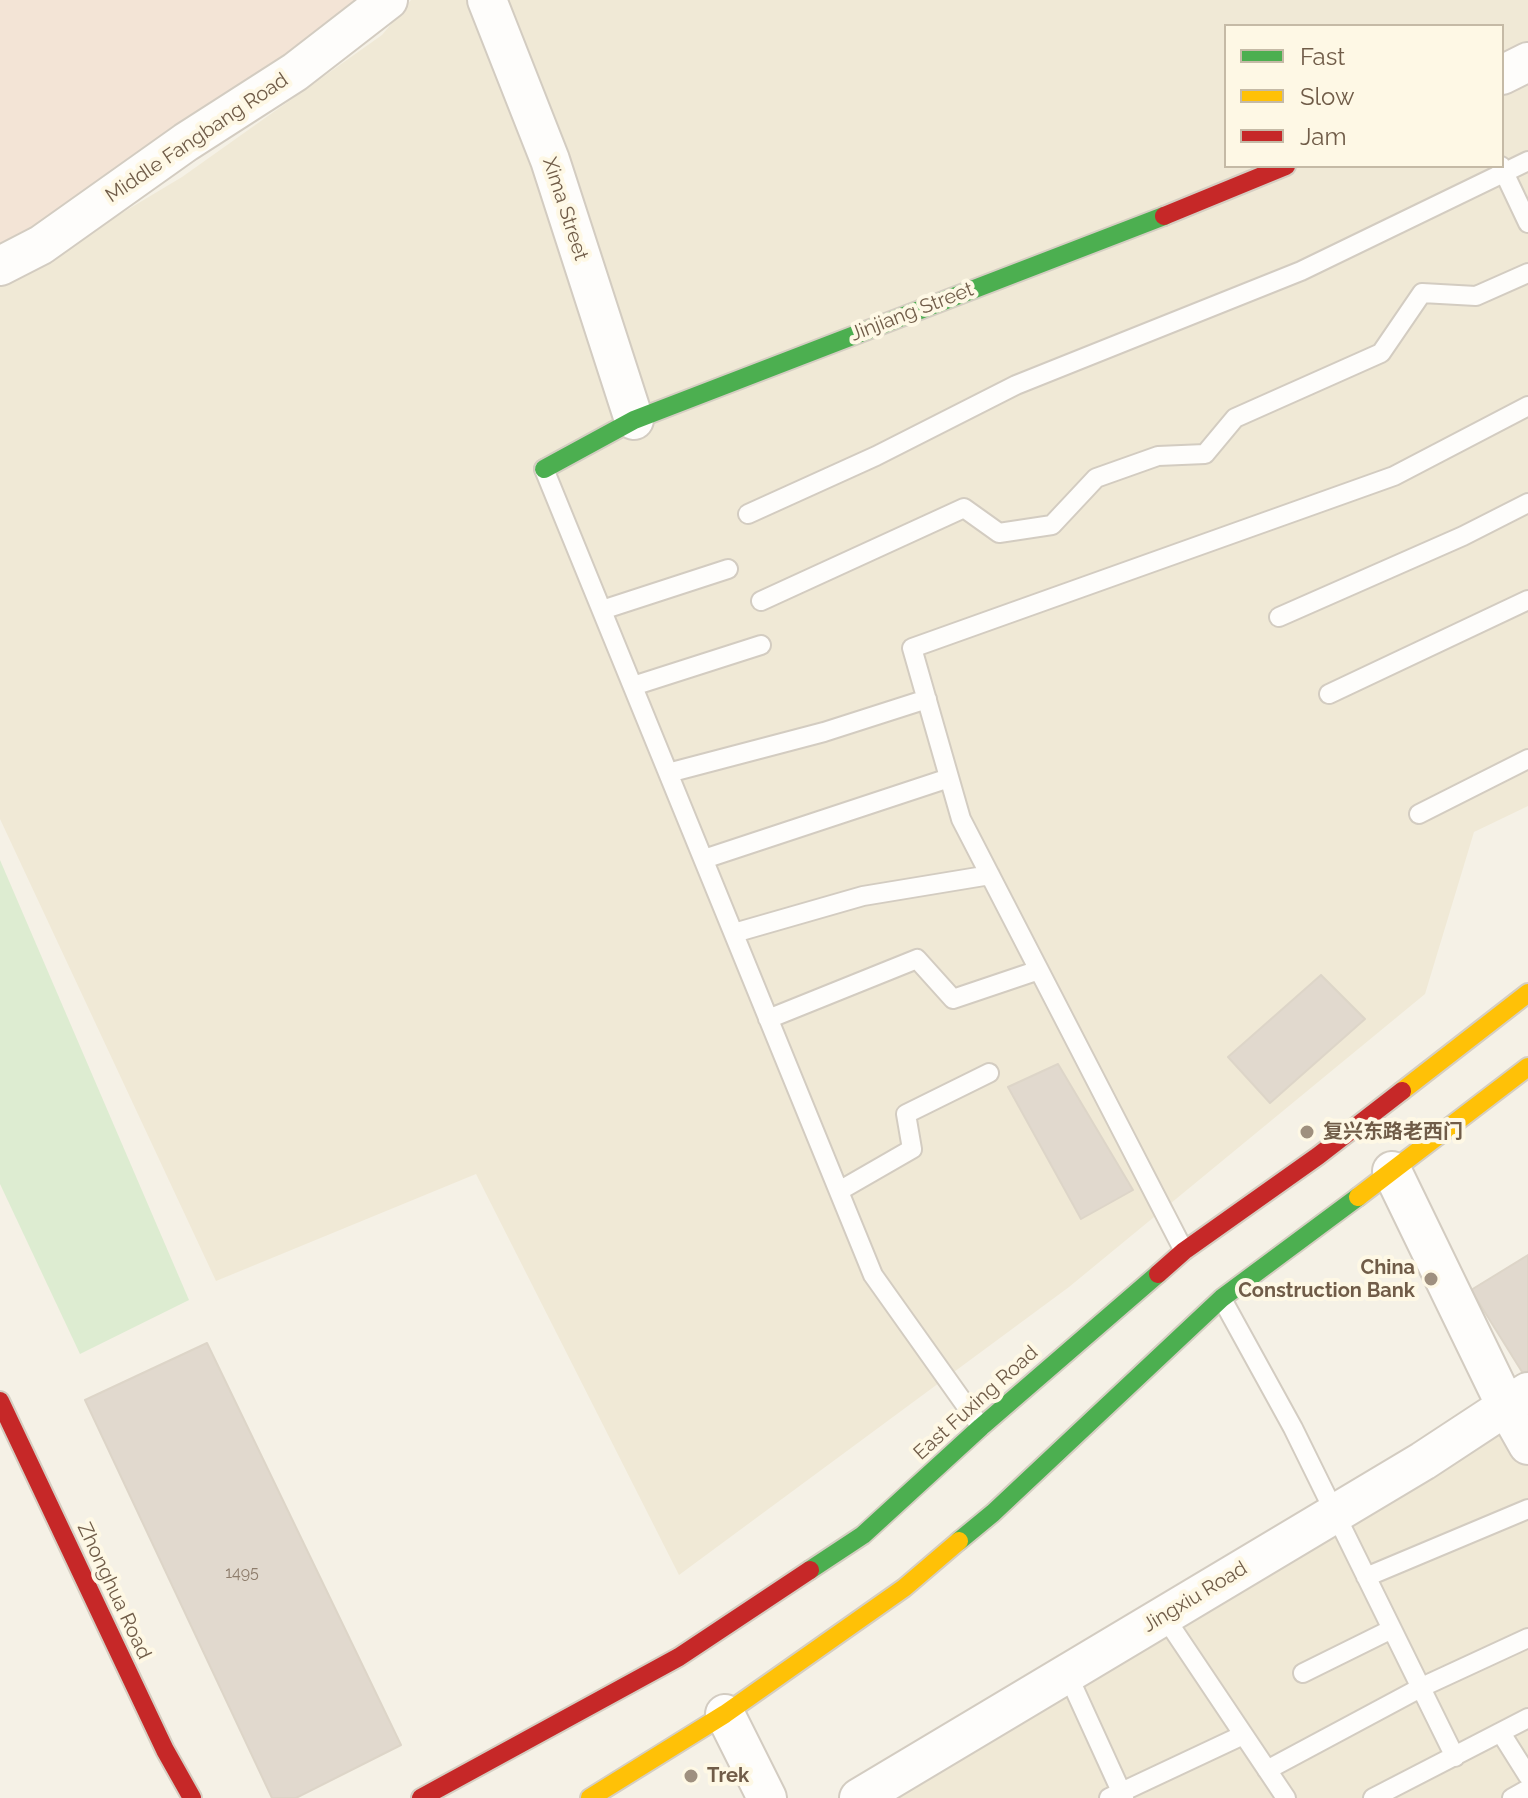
<!DOCTYPE html>
<meta charset="utf-8">
<style>
body{margin:0}
#map{position:relative;width:1528px;height:1798px;overflow:hidden;background:#f5f1e6;font-family:Raleway,sans-serif}
canvas{display:block}
.legend{position:absolute;left:1224px;top:24px;width:280px;height:144px;box-sizing:border-box;background:#fef8e5;border:2px solid #c5baa6;margin:0;padding:10px 14px;list-style:none;font-size:24px;color:#705c48}
.legend li{display:flex;align-items:center;gap:16px;height:40px}
.legend b{width:40px;border:2px solid #c5baa6}
</style>
<div id="map">
<canvas width="1528" height="1798"></canvas>
<ul class="legend">
<li><b style="height:10px;background:#4caf50"></b>Fast</li>
<li><b style="height:10px;background:#ffc107"></b>Slow</li>
<li><b style="height:10px;background:#c62828"></b>Jam</li>
</ul>
</div>
<script>
const ctx = document.querySelector('canvas').getContext('2d');
ctx.lineJoin = 'round';
function fill(path, color) { ctx.fillStyle = color; ctx.fill(path, 'evenodd'); }
const toPath = rows => new Path2D(rows.map(r => 'M' + r).join(''));
function stroke(path, color, width, dash) { ctx.strokeStyle = color; ctx.lineWidth = width; ctx.lineCap = dash ? 'butt' : 'round'; ctx.setLineDash(dash || []); ctx.stroke(path); }
function drawText(font, color, halo, rows, align = 'center') {
  ctx.font = font + ' Raleway,"Noto Sans SC",sans-serif'; ctx.lineWidth = 8; ctx.setLineDash([]); ctx.textBaseline = 'middle'; ctx.strokeStyle = halo; ctx.fillStyle = color; for (const [text, x, y, turn = 0] of rows) {
    ctx.save(); ctx.translate(x, y); ctx.rotate((+turn || 0) * Math.PI / 180); ctx.textAlign = isNaN(turn) ? turn : align; if (halo) ctx.strokeText(text, 0, 0); ctx.fillText(text, 0, 0); ctx.restore();
  }
}
fill(toPath([
 [411,0,1528,0,1528,806,1474,832,1425,994,1069,1287,679,1575,476,1174,216,1281,0,819,0,286,182,177,382,35],
 [1226,26,1502,26,1502,166,1226,166],
 [1505,1419,1528,1460,1528,1798,881,1798]
]), '#f0e9d6');
fill(toPath([
 [0,0,358,0,310,47,0,251]
]), '#f3e4d6');
fill(toPath([
 [0,860,189,1300,80,1354,0,1184]
]), '#ddecd1');
const building = toPath([
 [1321,975,1365,1019,1270,1103,1228,1057,1321,975],
 [1058,1064,1133,1190,1081,1219,1008,1087,1058,1064],
 [1528,1255,1528,1373,1524,1375,1471,1290,1528,1255],
 [207,1343,401,1745,296,1798,272,1798,85,1400,207,1343]
]);
fill(building, '#e1d9ce');
stroke(building, '#ddd5c8', 2);
const lane = toPath([
 [1501,166,1528,223],
 [544,469,873,1275,981,1427],
 [748,514,876,456,1016,385,1301,271,1528,161],
 [761,601,964,508,999,533,1052,525,1096,478,1158,456,1205,454,1235,418,1381,353,1422,293,1476,296,1528,273],
 [602,610,728,569],
 [1279,617,1463,536,1528,503],
 [633,686,761,645],
 [1329,694,1528,600],
 [668,773,824,732,927,699],
 [1419,814,1528,759],
 [704,859,949,778],
 [734,933,863,896,990,875],
 [768,1019,917,959,953,999,1039,970],
 [839,1191,912,1149,906,1114,989,1073],
 [1184,1251,961,819,912,648,1394,476,1528,406],
 [1222,1299,1293,1428,1455,1757],
 [1366,1577,1528,1509],
 [1164,1616,1286,1798],
 [1067,1673,1124,1798],
 [1303,1673,1392,1629],
 [1501,1733,1528,1776],
 [1267,1770,1422,1687,1528,1638],
 [1109,1798,1243,1735],
 [1373,1798,1528,1718],
 [1512,1798,1528,1789]
]);
const street = toPath([
 [487,0,550,160,634,420],
 [1502,75,1528,62],
 [0,266,41,245,186,142,295,72,388,0],
 [1392,1171,1506,1406,1528,1445],
 [725,1714,767,1798],
 [859,1798,1423,1461,1528,1392]
]);
const fast = toPath([
 [544,469,634,420,1164,216],
 [959,1541,993,1513,1222,1298,1358,1197],
 [810,1570,863,1535,981,1427,1158,1274]
]);
const slow = toPath([
 [1402,1091,1528,993],
 [1358,1197,1528,1067],
 [590,1798,725,1714,904,1588,959,1541]
]);
const jam = toPath([
 [1164,216,1286,166],
 [1158,1274,1184,1251,1318,1156,1402,1091],
 [0,1401,165,1750,192,1798],
 [421,1798,679,1657,810,1570]
]);
stroke(lane, '#d3ccc1', 22);
stroke(street, '#d3ccc1', 42);
stroke(fast, '#d5cec2', 22);
stroke(slow, '#d5cec2', 22);
stroke(jam, '#d5cec2', 22);
stroke(lane, '#fefdfb', 18);
stroke(street, '#fefdfb', 38);
stroke(fast, '#4caf50', 18);
stroke(slow, '#ffc107', 18);
stroke(jam, '#c62828', 18);
for (const [x, y, r, color] of [
 [1307,1132,8,"#9f907f"],
 [1431,1279,8,"#9f907f"],
 [691,1776,8,"#9f907f"]
]) { const dot = new Path2D(); dot.arc(x, y, r, 0, 2 * Math.PI); ctx.fillStyle = color; ctx.fill(dot); stroke(dot, '#fef8e5', 3); }
drawText('16px', '#8e7d6c', null, [
 ["1495",242,1573]
]);
drawText('20px', '#705c48', '#fef8e5', [
 ["Middle Fangbang Road",197,138,-34],
 ["Xima Street",565,209,72],
 ["Jinjiang Street",912,312,-21],
 ["East Fuxing Road",976,1403,-42],
 ["Zhonghua Road",114,1591,65],
 ["Jingxiu Road",1195,1597,-31]
]);
drawText('bold 20px', '#705c48', '#fef8e5', [
 ["复兴东路老西门",1323,1132],
 ["China",1415,1268,"right"],
 ["Construction Bank",1415,1291,"right"],
 ["Trek",707,1776]
], 'left');
</script>
